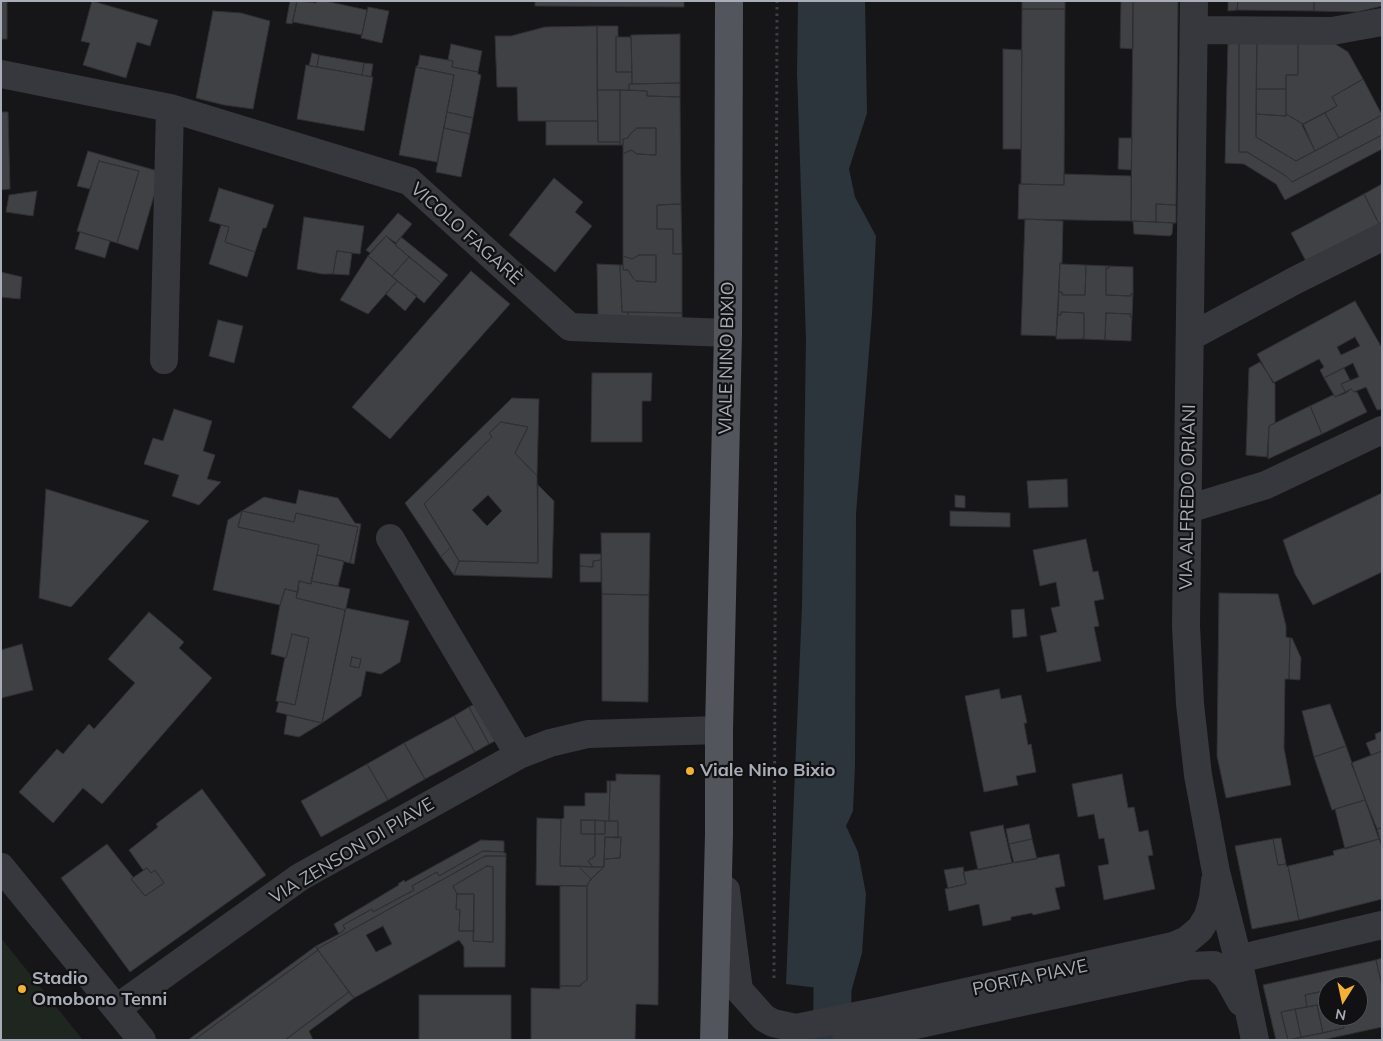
<!DOCTYPE html>
<meta charset="utf-8">
<style>
body{margin:0}
#map{position:relative;width:1383px;height:1041px;overflow:hidden;background:#161618;font-family:Mulish,sans-serif}
canvas{display:block}
.frame{position:absolute;inset:0;border:2px solid #a8adb8;pointer-events:none}
.north{position:absolute;left:1318px;top:976px;width:50px;height:50px;box-sizing:border-box;background:#111113;border:1px solid #4d4f55;border-radius:50%;rotate:190deg;font-size:14px;font-weight:700;line-height:20px;text-align:center;color:#a8adb8}
.north::after{content:'';display:block;margin:auto;width:18px;height:22px;background:#f2b134;clip-path:polygon(50% 0,100% 100%,50% 72%,0 100%)}
</style>
<div id="map">
<canvas width="1383" height="1041"></canvas>
<div class="frame"></div>
<div class="north">N</div>
</div>
<script>
const ctx = document.querySelector('canvas').getContext('2d');
ctx.lineJoin = 'round';
function fill(path, color) { ctx.fillStyle = color; ctx.fill(path, 'evenodd'); }
const toPath = rows => new Path2D(rows.map(r => 'M' + r).join(''));
function stroke(path, color, width, dash) { ctx.strokeStyle = color; ctx.lineWidth = width; ctx.lineCap = dash ? 'butt' : 'round'; ctx.setLineDash(dash || []); ctx.stroke(path); }
function drawText(font, color, halo, rows, align = 'center') {
  ctx.font = font + ' Mulish,sans-serif'; ctx.lineWidth = 4.5; ctx.setLineDash([]); ctx.textBaseline = 'middle'; ctx.strokeStyle = halo; ctx.fillStyle = color; for (const [text, x, y, turn = 0] of rows) {
    ctx.save(); ctx.translate(x, y); ctx.rotate((+turn || 0) * Math.PI / 180); ctx.textAlign = isNaN(turn) ? turn : align; if (halo) ctx.strokeText(text, 0, 0); ctx.fillText(text, 0, 0); ctx.restore();
  }
}
fill(toPath([
 [1,938,83,1040,1,1040]
]), '#1e261f');
fill(toPath([
 [798,1,865,1,867,113,849,169,855,197,876,236,872,314,856,514,855,765,853,811,846,826,858,852,866,894,862,953,851,992,786,984,802,606,806,339,797,73]
]), '#2c353c');
stroke(toPath([
 [832,1040,833,937]
]), '#2c353c', 38);
const building = toPath([
 [1,1,7,1,7,39,1,39,1,1],
 [92,1,158,20,150,46,137,42,126,78,83,65,90,43,81,41,92,1],
 [290,1,297,1,292,24,286,23,290,1],
 [297,1,316,3,317,1,325,1,367,10,362,35,293,22,297,1],
 [535,1,684,1,684,7,535,6,535,1],
 [1022,1,1065,1,1065,9,1022,9,1022,1],
 [1121,1,1133,1,1133,49,1120,48,1121,1],
 [1133,1,1178,1,1176,205,1156,204,1156,222,1131,221,1133,1],
 [1228,1,1238,1,1237,10,1228,11,1228,1],
 [1238,1,1314,1,1314,11,1237,10,1238,1],
 [1314,1,1382,1,1382,6,1357,12,1314,11,1314,1],
 [368,7,389,11,382,43,361,38,368,7],
 [1022,9,1065,9,1064,185,1021,184,1022,9],
 [213,11,241,13,270,21,253,109,224,105,196,98,213,11],
 [597,26,598,121,518,121,517,87,497,87,495,36,511,36,545,27,597,26],
 [597,26,618,26,618,37,616,37,616,72,632,72,632,84,629,84,629,90,597,90,597,26],
 [680,34,680,83,632,84,631,35,680,34],
 [616,37,631,37,632,72,616,72,616,37],
 [1228,40,1239,40,1239,152,1247,152,1286,176,1292,182,1382,135,1382,149,1285,200,1276,184,1244,164,1225,163,1228,40],
 [1239,40,1257,40,1256,137,1296,161,1382,115,1382,135,1292,182,1286,176,1247,152,1239,152,1239,40],
 [1257,40,1298,40,1298,75,1286,75,1286,89,1256,89,1257,40],
 [1298,40,1332,42,1348,52,1363,79,1332,97,1337,106,1303,124,1286,114,1286,75,1298,75,1298,40],
 [451,44,482,51,478,72,452,67,453,61,448,60,451,44],
 [1003,49,1022,50,1021,149,1003,149,1003,49],
 [312,53,319,55,317,67,309,66,312,53],
 [319,55,364,63,362,75,317,67,319,55],
 [420,55,453,61,452,67,478,72,478,74,481,75,473,118,447,112,454,75,416,67,418,65,420,55],
 [364,63,373,64,371,77,362,75,364,63],
 [306,65,373,77,364,131,297,119,306,65],
 [416,67,454,75,437,162,399,155,416,67],
 [1363,79,1382,115,1339,138,1325,113,1337,106,1332,97,1363,79],
 [680,83,680,97,647,96,647,91,629,90,629,84,680,83],
 [1256,89,1286,89,1286,116,1256,114,1256,89],
 [597,90,620,90,620,142,598,142,597,90],
 [620,90,647,91,647,96,680,97,681,204,657,205,657,229,673,229,673,254,682,254,682,313,622,312,620,265,623,265,623,270,628,270,633,278,636,281,656,282,656,255,639,255,632,259,623,256,623,154,631,150,637,154,656,155,656,128,637,128,630,134,628,138,623,139,623,145,620,145,620,90],
 [1,112,8,112,10,189,1,190,1,112],
 [447,112,473,118,470,134,444,128,447,112],
 [1325,113,1339,138,1315,151,1302,125,1325,113],
 [1256,114,1286,116,1286,114,1303,124,1315,151,1296,161,1256,137,1256,114],
 [546,121,598,121,598,142,620,142,620,145,546,145,546,121],
 [444,128,470,134,461,177,436,172,444,128],
 [637,128,656,128,656,155,637,154,631,150,623,154,623,139,628,138,630,134,637,128],
 [1119,138,1132,138,1131,170,1118,169,1119,138],
 [88,151,161,172,138,250,117,243,139,171,99,161,90,189,77,186,88,151],
 [99,161,139,171,117,243,77,231,99,161],
 [1064,174,1131,176,1131,221,1018,219,1019,184,1064,185,1064,174],
 [554,178,583,202,575,212,592,226,555,272,509,235,554,178],
 [1382,184,1382,222,1379,224,1364,194,1382,184],
 [219,188,274,205,266,228,263,228,255,252,225,242,229,227,209,221,219,188],
 [37,191,33,216,6,212,9,195,37,191],
 [1364,194,1379,224,1307,263,1291,233,1364,194],
 [681,204,682,254,673,254,673,229,657,229,657,205,681,204],
 [1156,204,1176,205,1176,223,1156,222,1156,204],
 [398,213,412,224,396,243,386,236,370,253,366,250,398,213],
 [304,217,364,226,360,254,337,251,333,274,322,274,297,269,304,217],
 [1025,219,1063,221,1062,263,1060,263,1056,336,1021,335,1025,219],
 [1133,221,1173,223,1172,234,1170,236,1134,234,1133,221],
 [221,225,229,227,225,242,255,252,247,277,209,264,221,225],
 [80,232,110,241,105,258,75,249,80,232],
 [386,236,409,257,392,276,368,256,386,236],
 [401,237,448,275,441,283,395,245,401,237],
 [337,251,352,253,349,275,333,274,337,251],
 [639,255,656,255,656,282,636,281,633,278,628,270,623,270,623,256,632,259,639,255],
 [368,256,397,281,368,314,340,300,368,256],
 [409,257,441,283,424,303,392,276,409,257],
 [1060,263,1062,264,1084,265,1086,267,1085,295,1062,295,1062,292,1059,292,1060,263],
 [597,264,620,265,622,312,628,312,629,323,598,316,597,264],
 [1084,265,1109,266,1109,268,1106,268,1106,295,1131,296,1131,293,1133,294,1132,317,1130,317,1131,314,1106,313,1105,339,1107,340,1082,339,1082,338,1084,338,1084,313,1061,312,1061,315,1058,315,1059,292,1062,292,1062,295,1085,295,1086,267,1084,265],
 [1109,266,1133,267,1133,294,1131,293,1131,296,1106,295,1106,268,1109,268,1109,266],
 [471,271,510,304,390,439,352,407,471,271],
 [1,272,22,277,20,299,1,297,1,272],
 [397,281,417,296,405,311,386,294,397,281],
 [1355,301,1382,348,1382,409,1377,410,1366,387,1354,392,1351,389,1346,393,1341,384,1359,377,1353,363,1324,378,1320,370,1324,367,1319,359,1273,383,1257,354,1355,301],
 [628,312,682,313,682,324,629,323,628,312],
 [1061,312,1084,313,1084,338,1082,338,1082,339,1056,339,1058,315,1061,315,1061,312],
 [1106,313,1131,314,1130,317,1132,317,1131,341,1107,340,1105,339,1106,313],
 [218,320,243,326,234,363,209,356,218,320],
 [1355,337,1360,346,1341,355,1337,347,1355,337],
 [1260,362,1275,384,1275,423,1269,426,1267,457,1246,455,1249,368,1260,362],
 [1344,368,1350,380,1341,384,1346,393,1335,397,1324,378,1344,368],
 [592,373,652,373,651,401,642,401,642,442,591,442,592,373],
 [1351,389,1354,392,1357,392,1367,412,1322,434,1310,406,1333,395,1335,397,1351,389],
 [512,398,539,399,537,476,515,453,528,427,501,422,489,433,492,437,424,504,451,547,441,557,405,503,512,398],
 [1310,406,1322,434,1268,459,1269,426,1310,406],
 [174,409,212,421,203,451,215,455,207,479,221,482,199,505,172,496,179,475,144,464,153,438,163,441,174,409],
 [501,422,528,427,515,453,537,476,538,563,459,561,424,504,492,437,489,433,501,422],
 [488,495,502,511,487,526,472,510,488,495],
 [1067,479,1068,507,1029,508,1027,481,1067,479],
 [538,485,554,501,552,578,454,575,459,561,538,563,538,485],
 [46,489,149,521,71,607,39,598,46,489],
 [299,490,338,498,355,523,361,524,354,564,350,563,358,527,296,513,294,522,242,511,264,497,296,504,299,490],
 [1382,493,1382,572,1313,605,1295,574,1283,540,1382,493],
 [955,495,965,496,965,508,955,507,955,495],
 [242,511,238,527,319,545,311,584,299,581,298,592,285,589,280,605,213,590,228,520,242,511],
 [242,511,294,522,296,513,358,527,350,563,317,555,319,545,238,527,242,511],
 [950,511,1010,513,1010,527,950,526,950,511],
 [601,533,650,533,649,595,602,594,601,533],
 [1086,539,1093,572,1098,571,1104,599,1094,601,1099,626,1094,627,1101,661,1047,672,1040,636,1057,632,1051,608,1060,606,1056,582,1040,586,1033,550,1086,539],
 [451,547,459,561,454,575,441,557,451,547],
 [580,554,601,554,601,560,593,561,593,567,580,566,580,554],
 [317,555,344,561,338,586,311,581,317,555],
 [601,560,601,582,580,582,580,566,593,567,593,561,601,560],
 [299,581,311,584,311,581,350,589,346,608,345,610,296,598,299,581],
 [285,589,298,592,296,598,345,610,322,723,276,712,279,701,295,705,309,638,292,634,286,658,271,654,280,605,285,589],
 [1219,593,1278,594,1286,626,1286,637,1290,638,1289,679,1285,679,1284,748,1291,785,1226,798,1217,756,1219,593],
 [602,594,649,595,648,702,602,701,602,594],
 [346,608,409,621,400,662,381,674,366,671,361,696,322,723,346,608],
 [352,657,361,659,359,668,350,666,352,657],
 [1024,609,1027,636,1013,638,1011,610,1024,609],
 [149,612,184,642,179,648,212,678,102,804,83,788,53,823,19,792,57,749,63,754,89,724,94,729,135,683,108,659,149,612],
 [292,634,309,638,295,705,276,701,285,657,286,658,292,634],
 [1290,638,1292,638,1301,658,1300,680,1289,679,1290,638],
 [22,644,33,690,1,698,1,650,22,644],
 [352,657,361,659,359,668,350,666,352,657],
 [999,689,1001,699,1021,695,1027,723,1024,723,1028,745,1031,744,1036,772,1016,776,1018,785,984,792,965,696,999,689],
 [475,704,495,741,489,744,469,707,475,704],
 [1330,704,1346,746,1314,757,1302,711,1330,704],
 [469,707,489,744,475,752,454,716,469,707],
 [287,715,322,723,299,737,284,734,287,715],
 [454,716,475,752,425,779,404,743,454,716],
 [1382,731,1382,751,1371,755,1366,743,1376,739,1375,734,1382,731],
 [404,743,425,779,388,800,367,764,404,743],
 [1346,746,1365,800,1332,810,1314,757,1346,746],
 [1382,751,1382,828,1377,829,1351,763,1382,751],
 [367,764,388,800,321,837,301,801,367,764],
 [616,774,660,775,658,1005,636,1004,635,1040,531,1040,531,988,560,989,560,986,581,986,581,984,587,980,587,886,591,879,604,867,604,859,620,858,621,837,618,838,618,821,609,821,610,781,616,781,616,774],
 [1122,774,1128,808,1134,807,1139,832,1148,830,1153,855,1148,856,1155,889,1104,900,1098,866,1109,864,1104,838,1099,839,1094,814,1078,817,1072,784,1122,774],
 [607,781,610,781,609,821,581,820,581,834,595,834,595,856,588,861,593,867,560,866,561,819,564,818,564,806,585,806,585,793,607,793,607,781],
 [202,789,266,875,130,972,61,878,107,844,133,877,131,879,145,896,164,883,155,870,151,873,147,868,143,870,129,850,158,827,156,824,202,789],
 [1365,800,1379,839,1345,849,1335,809,1365,800],
 [537,818,561,819,560,866,578,866,591,879,587,886,536,885,537,818],
 [581,820,595,820,595,834,581,834,581,820],
 [595,820,605,821,605,834,595,834,595,820],
 [605,821,618,821,618,838,605,837,604,867,593,867,588,861,595,856,595,834,605,834,605,821],
 [1029,824,1032,839,1009,844,1006,829,1029,824],
 [1003,825,1012,863,978,870,970,832,1003,825],
 [1382,828,1382,847,1377,829,1382,828],
 [605,837,621,837,620,858,604,859,605,837],
 [1281,838,1286,864,1278,865,1273,839,1281,838],
 [1032,839,1037,859,1014,863,1009,844,1032,839],
 [1273,839,1278,865,1286,864,1287,867,1288,866,1299,920,1252,929,1235,846,1273,839],
 [1379,839,1382,847,1382,899,1299,920,1288,866,1334,855,1333,851,1379,839],
 [481,840,504,841,504,852,483,851,439,876,437,872,412,886,414,890,373,912,372,909,343,925,345,929,339,934,334,924,399,885,398,884,404,880,405,882,481,840],
 [483,851,504,852,503,853,506,853,506,856,485,856,317,949,316,946,339,934,345,929,343,925,372,909,373,912,414,890,412,886,437,872,439,876,483,851],
 [1059,854,1065,886,1055,888,1060,909,1033,915,1032,913,1011,917,1011,920,983,926,979,904,949,911,945,889,966,884,963,872,1059,854],
 [485,856,506,856,505,967,464,967,464,947,459,940,354,998,317,949,485,856],
 [487,866,493,867,493,942,473,941,474,931,459,931,460,910,456,909,457,894,453,886,487,866],
 [383,926,392,944,376,952,366,935,383,926],
 [487,866,493,867,493,942,473,941,474,894,457,894,453,886,487,866],
 [578,866,593,867,604,867,591,879,578,866],
 [963,867,966,884,948,888,944,870,963,867],
 [147,868,151,873,155,870,164,883,145,896,131,879,147,868],
 [560,886,587,886,587,980,581,984,581,986,560,986,560,886],
 [457,894,474,894,474,931,459,931,460,910,456,909,457,894],
 [316,946,318,950,194,1040,188,1040,316,946],
 [318,950,349,992,285,1040,194,1040,318,950],
 [1382,958,1382,986,1376,960,1382,958],
 [1376,960,1382,986,1382,1027,1322,1040,1290,1040,1344,1028,1341,1016,1358,1016,1358,986,1328,986,1328,990,1305,995,1307,1007,1281,1012,1288,1040,1276,1040,1263,985,1376,960],
 [1328,990,1328,1016,1341,1016,1344,1028,1323,1033,1317,1005,1307,1007,1305,995,1328,990],
 [349,992,354,998,309,1031,313,1040,285,1040,349,992],
 [419,995,511,995,511,1040,419,1040,419,995],
 [1317,1005,1323,1033,1301,1037,1295,1009,1317,1005],
 [1295,1009,1301,1037,1288,1040,1281,1012,1295,1009]
]);
fill(building, '#404145');
stroke(building, '#303034', 1);
stroke(toPath([
 [774,978,777,1]
]), '#3d3f44', 3, [2.5, 4]);
stroke(toPath([
 [1194,1,1186,626,1190,704,1198,775,1216,872,1238,959,1255,1040],
 [1194,30,1332,31,1382,22],
 [1,74,170,108,409,181,570,327,728,333],
 [1190,337,1296,280,1382,237],
 [164,360,170,108],
 [1188,509,1266,485,1382,430],
 [390,538,519,755],
 [1,867,142,1040],
 [726,890,739,990,764,1018,773,1023,796,1028,880,1011,1173,946,1187,940,1200,929,1208,916,1213,898,1215,881],
 [1238,959,1382,925],
 [117,1008,300,877,519,755,550,743,588,734,719,730],
 [846,1040,1189,966,1214,965,1227,977,1241,1002]
]), '#37383d', 28);
stroke(toPath([
 [714,1040,719,834,719,730,728,333,729,1]
]), '#53555c', 28);
for (const [x, y, r, color] of [
 [690,771,5,"#f2b134"],
 [22,989,5,"#f2b134"]
]) { const dot = new Path2D(); dot.arc(x, y, r, 0, 2 * Math.PI); ctx.fillStyle = color; ctx.fill(dot); stroke(dot, '#111113', 2); }
drawText('18px', '#a8adb8', '#111113', [
 ["VICOLO FAGARÈ",466,234,42],
 ["VIALE NINO BIXIO",727,358,-89],
 ["VIA ALFREDO ORIANI",1188,497,-89],
 ["VIA ZENSON DI PIAVE",352,851,-31],
 ["PORTA PIAVE",1030,978,-12]
]);
drawText('bold 18px', '#a8adb8', '#111113', [
 ["Viale Nino Bixio",700,771],
 ["Stadio",32,979],
 ["Omobono Tenni",32,1000]
], 'left');
</script>
